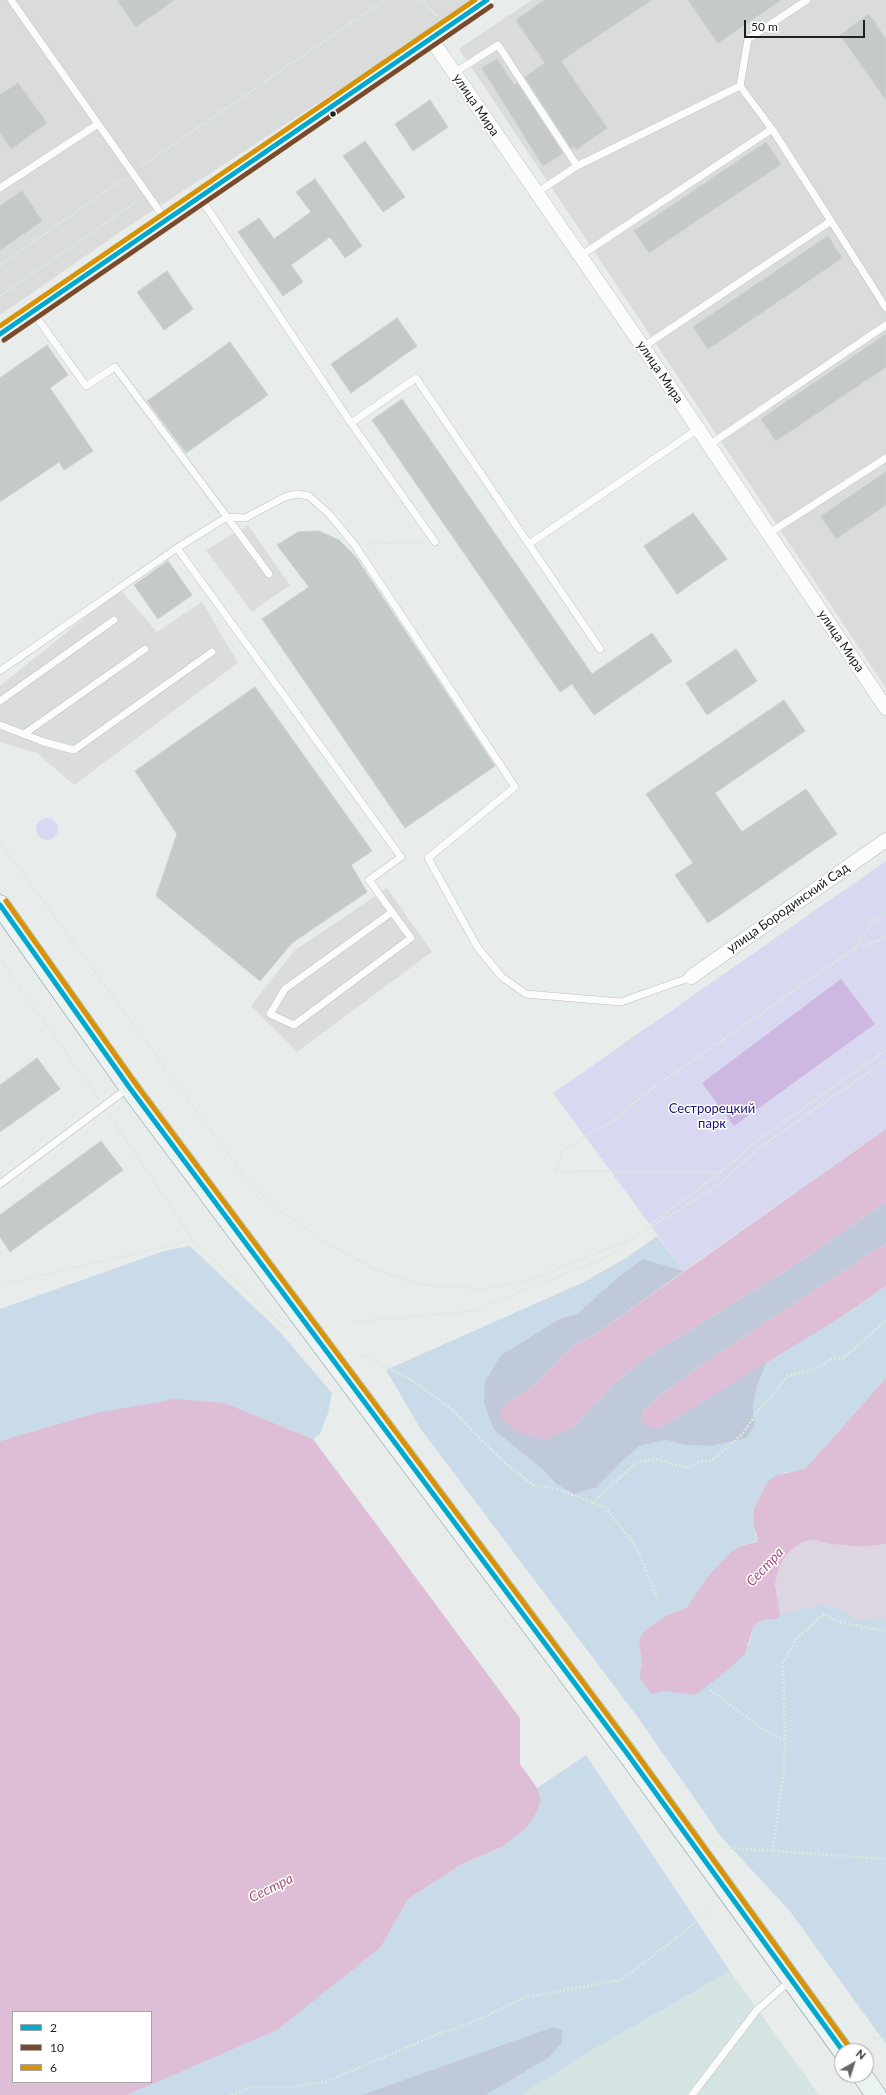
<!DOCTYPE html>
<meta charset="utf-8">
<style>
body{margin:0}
#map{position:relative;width:886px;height:2095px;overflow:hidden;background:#e8edeb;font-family:Lato,sans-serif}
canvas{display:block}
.legend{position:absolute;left:12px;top:2011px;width:140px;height:72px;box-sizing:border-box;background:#fff;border:1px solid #a5a5a5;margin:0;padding:5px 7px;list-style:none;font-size:12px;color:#1f1f1f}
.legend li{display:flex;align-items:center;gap:8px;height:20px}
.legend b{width:20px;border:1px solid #a5a5a5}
.north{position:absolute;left:834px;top:2043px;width:40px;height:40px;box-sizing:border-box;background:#fff;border:1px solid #a5a5a5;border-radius:50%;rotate:39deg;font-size:11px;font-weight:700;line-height:16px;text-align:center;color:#1f1f1f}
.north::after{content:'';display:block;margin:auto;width:14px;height:18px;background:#656766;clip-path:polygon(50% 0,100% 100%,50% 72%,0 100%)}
.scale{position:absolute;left:744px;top:20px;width:121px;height:18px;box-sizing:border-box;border:2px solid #1f1f1f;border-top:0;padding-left:5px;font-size:12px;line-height:14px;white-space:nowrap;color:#1f1f1f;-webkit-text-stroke:3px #fff;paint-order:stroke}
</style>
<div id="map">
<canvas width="886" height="2095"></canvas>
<ul class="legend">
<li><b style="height:5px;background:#00a9ce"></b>2</li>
<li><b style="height:5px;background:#7a4b2a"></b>10</li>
<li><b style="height:5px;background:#d79205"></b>6</li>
</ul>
<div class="north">N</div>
<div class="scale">50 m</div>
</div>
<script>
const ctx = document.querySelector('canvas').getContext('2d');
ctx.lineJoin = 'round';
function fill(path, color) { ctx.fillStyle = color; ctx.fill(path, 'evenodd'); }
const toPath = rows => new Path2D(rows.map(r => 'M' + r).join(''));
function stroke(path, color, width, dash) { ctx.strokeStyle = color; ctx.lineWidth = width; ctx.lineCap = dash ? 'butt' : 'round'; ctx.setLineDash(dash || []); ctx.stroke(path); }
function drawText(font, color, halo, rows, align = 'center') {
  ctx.font = font + ' Lato,sans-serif'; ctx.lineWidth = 3; ctx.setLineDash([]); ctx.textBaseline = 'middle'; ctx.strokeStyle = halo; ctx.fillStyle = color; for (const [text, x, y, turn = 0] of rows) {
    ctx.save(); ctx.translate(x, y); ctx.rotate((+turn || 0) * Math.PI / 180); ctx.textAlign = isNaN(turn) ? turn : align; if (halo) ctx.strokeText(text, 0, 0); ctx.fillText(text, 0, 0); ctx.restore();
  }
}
fill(toPath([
 [0,0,472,0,406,46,129,226,0,315],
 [532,0,886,0,886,688,459,49]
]), '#d9dcdb');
fill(toPath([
 [730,1971,819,2095,521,2095,587,2053]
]), '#d4e4e3');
fill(toPath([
 [657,1236,684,1271,643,1259,617,1278,577,1314,561,1318,501,1355,494,1430,542,1469,555,1483,597,1487,622,1461,640,1446,667,1440,685,1445,712,1446,746,1438,755,1426,753,1407,757,1387,767,1361,838,1319,886,1286,886,1378,805,1469,797,1472,785,1472,767,1482,754,1508,755,1534,758,1539,757,1541,741,1546,708,1576,686,1608,666,1616,645,1630,640,1637,639,1644,642,1663,639,1676,664,1691,677,1692,749,1645,753,1628,758,1622,766,1619,777,1619,777,1599,863,1547,886,1544,886,2044,789,1910,723,1839,639,1719,420,1428,386,1370,584,1282,628,1257],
 [190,1246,279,1331,332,1393,328,1413,320,1434,313,1439,225,1403,92,1414,0,1441,0,1309,164,1251],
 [586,1755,730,1971,587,2053,521,2095,486,2095,548,2058,562,2030,553,2027,361,2095,127,2095,165,2077,381,1947,408,1899,464,1863,502,1847,541,1799,537,1788]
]), '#c9dae8');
fill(toPath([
 [886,1202,886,1243,696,1369,660,1396,643,1411,661,1427,767,1361,757,1387,753,1407,755,1426,746,1438,712,1446,685,1445,667,1440,640,1446,622,1461,597,1487,574,1494,555,1483,542,1469,494,1430,484,1402,485,1382,501,1355,561,1318,577,1314,617,1278,643,1259,684,1271,600,1331,572,1347,531,1388,507,1404,574,1426,618,1380,647,1357,793,1266],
 [553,2027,562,2030,562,2043,548,2058,486,2095,361,2095]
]), '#bfc9d9');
fill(toPath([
 [814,1540,830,1544,863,1547,886,1544,886,1623,881,1618,857,1621,836,1607,820,1605,780,1615,775,1584,779,1567,787,1554,802,1542]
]), '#dbd6e2');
fill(toPath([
 '36 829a11 11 0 1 1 22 0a11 11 0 1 1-22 0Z',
 [886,861,886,1129,684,1271,553,1093]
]), '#d8d8f0');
fill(toPath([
 [841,979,875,1024,734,1126,702,1083]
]), '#ceb7e0');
fill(toPath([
 [508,15,542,61,518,79,484,33],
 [248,525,290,585,252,612,206,550],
 [120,589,157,632,202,602,238,663,74,785,37,753,0,742,0,686],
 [387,888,432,952,297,1052,251,1006,294,951]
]), '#dbdddc');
fill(toPath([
 [886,1129,886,1202,793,1266,647,1357,618,1380,574,1426,548,1439,532,1437,520,1433,503,1421,500,1412,502,1407,531,1388,572,1347,600,1331],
 [886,1243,886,1286,838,1319,661,1427,649,1427,641,1421,643,1411,660,1396,696,1369],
 [886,1378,886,1544,863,1547,830,1544,814,1540,802,1542,787,1554,779,1567,775,1584,780,1615,777,1619,766,1619,758,1622,753,1628,745,1654,724,1673,695,1695,664,1691,651,1694,639,1676,642,1663,639,1644,640,1637,645,1630,666,1616,686,1608,708,1576,731,1552,741,1546,757,1542,758,1539,754,1527,754,1508,767,1482,777,1475,805,1469],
 [174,1399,225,1403,313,1439,520,1718,520,1764,537,1788,541,1799,536,1813,527,1827,502,1847,464,1863,408,1899,381,1947,277,2030,127,2095,0,2095,0,1441,92,1414],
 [13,2012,151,2012,151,2082,13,2082]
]), '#debed7');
const building = toPath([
 [117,0,174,0,136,27,117,0],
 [545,0,651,0,561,61,607,128,576,150,574,146,571,148,525,77,545,63,516,20,545,0],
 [688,0,781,0,718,43,688,0],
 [869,14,886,39,886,100,840,35,869,14],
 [497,59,514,85,517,83,563,153,543,166,482,68,497,59],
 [18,83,47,123,11,149,0,133,0,95,18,83],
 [430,100,448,127,413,151,395,124,430,100],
 [365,141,405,197,383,212,343,156,365,141],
 [766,142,781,164,649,253,634,231,766,142],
 [315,179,362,246,345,258,330,237,291,265,303,282,283,296,238,232,259,218,274,239,311,212,296,192,315,179],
 [22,191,42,221,0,250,0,206,22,191],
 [828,236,842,258,708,349,693,327,828,236],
 [167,271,193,309,164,330,137,292,167,271],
 [397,318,417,346,351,393,331,364,397,318],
 [886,334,886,367,776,441,761,419,886,334],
 [230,342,268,395,186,453,147,401,230,342],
 [47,345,68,375,50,388,93,451,64,470,59,462,0,502,0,378,47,345],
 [402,399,592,674,652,633,672,661,594,715,572,684,560,692,372,420,402,399],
 [886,472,886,505,836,539,821,516,886,472],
 [693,513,727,559,677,594,644,546,693,513],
 [319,531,339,540,355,556,495,766,405,828,262,619,309,587,277,545,298,532,319,531],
 [168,561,192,595,158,619,134,585,168,561],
 [736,649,757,681,707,715,686,683,736,649],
 [255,687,372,851,351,865,367,892,292,943,260,981,156,896,177,834,135,771,255,687],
 [784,700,805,731,715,793,742,832,806,789,837,834,708,923,675,875,693,863,646,794,784,700],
 [37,1058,60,1089,0,1132,0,1085,37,1058],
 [101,1141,123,1170,10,1252,0,1237,0,1215,101,1141]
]);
fill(building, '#c5cac8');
stroke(building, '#c9d0cd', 1);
const lane = toPath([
 [11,0,165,219],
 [454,73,498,45,577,166],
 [740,86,772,129],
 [0,188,98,124],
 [536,193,577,166,740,86,748,39,807,0],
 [199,196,351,423,435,542],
 [580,256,772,129,831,221],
 [32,311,86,386,115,367,227,517,245,518,285,497,297,494,309,496,329,514,354,544,515,787,428,858,478,948,502,977,526,994,621,1002,691,977],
 [643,347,831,221,886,308],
 [351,423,416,378,600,649],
 [709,445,886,325],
 [768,534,886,458],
 [529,544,698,429],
 [177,548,227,517,269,574],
 [0,671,177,548,401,857,369,880,392,912,411,938,294,1025,270,1014,285,989,392,912],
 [0,701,114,620],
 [0,725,44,742,74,750,212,652],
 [24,734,145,649],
 [0,1184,128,1088],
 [692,2095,757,2010,791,1980]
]);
const street = toPath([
 [431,39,643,347,886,708],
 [0,334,487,0],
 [691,977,886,840]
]);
const secondary = toPath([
 [0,905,129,1087,626,1752,843,2051],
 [862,2075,876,2095]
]);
stroke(lane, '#bec0c0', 8);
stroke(street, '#bec0c0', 15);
stroke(secondary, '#819495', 21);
stroke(toPath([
 [421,0,438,17],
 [142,166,384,0],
 [0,265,123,179],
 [0,296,139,200],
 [367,544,422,542],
 [0,842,245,1177,274,1206,325,1242,374,1269,417,1284,480,1289,530,1280,633,1238,719,1185,759,1148,886,1060],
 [854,949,872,924,886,912],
 [0,959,98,1098],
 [109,1115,193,1240,285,1328],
 [721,1172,555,1171,562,1151,593,1131,612,1122,646,1093,854,949,886,938],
 [647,1227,721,1172,754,1143,886,1050],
 [0,1285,193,1240],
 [354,1322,473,1311,609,1256,629,1241],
 [362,1355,410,1379,449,1407,505,1463,533,1485,558,1489,606,1508,637,1548,658,1601],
 [592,1503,637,1462,655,1459,687,1468,701,1461,711,1461,743,1433,760,1408,774,1394,787,1376,817,1369,830,1359,843,1358,886,1321],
 [710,1690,764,1730,785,1740,784,1770,772,1852],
 [785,1740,783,1663,796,1639,824,1614,838,1622,886,1631],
 [718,1847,886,1859],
 [871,2037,886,2040],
 [231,2095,253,2087,294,2087,325,2082,441,2033,469,2024,526,1997,621,1980,679,1936,711,1909]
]), '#daeadd', 2.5, [2, 2]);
stroke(lane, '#fcfcfc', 7);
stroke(street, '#fcfcfc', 14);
stroke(secondary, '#ebf3f3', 20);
stroke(toPath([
 [0,334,487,0],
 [0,905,129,1087,626,1752,843,2051]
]), '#00a9ce', 5);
stroke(toPath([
 [4,340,491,6]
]), '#7a4b2a', 5);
stroke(toPath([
 [0,326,475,0],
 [6,901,135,1083,632,1748,849,2047]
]), '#d79205', 5);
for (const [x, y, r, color] of [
 [333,114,3.5,"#1f1f1f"]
]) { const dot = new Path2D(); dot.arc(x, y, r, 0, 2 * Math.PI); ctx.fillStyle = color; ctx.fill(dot); stroke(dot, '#fff', 1.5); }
drawText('13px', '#1f1f1f', '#fff', [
 ["улица Мира",476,105,56],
 ["улица Мира",660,372,56],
 ["улица Мира",841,641,56],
 ["улица Бородинский Сад",788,908,-35]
]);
drawText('13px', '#1c1575', '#fff', [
 ["Сестрорецкий",712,1109],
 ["парк",712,1124]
]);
drawText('italic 14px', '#a7537d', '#fff', [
 ["Сестра",765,1567,-47],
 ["Сестра",271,1888,-26]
]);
</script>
